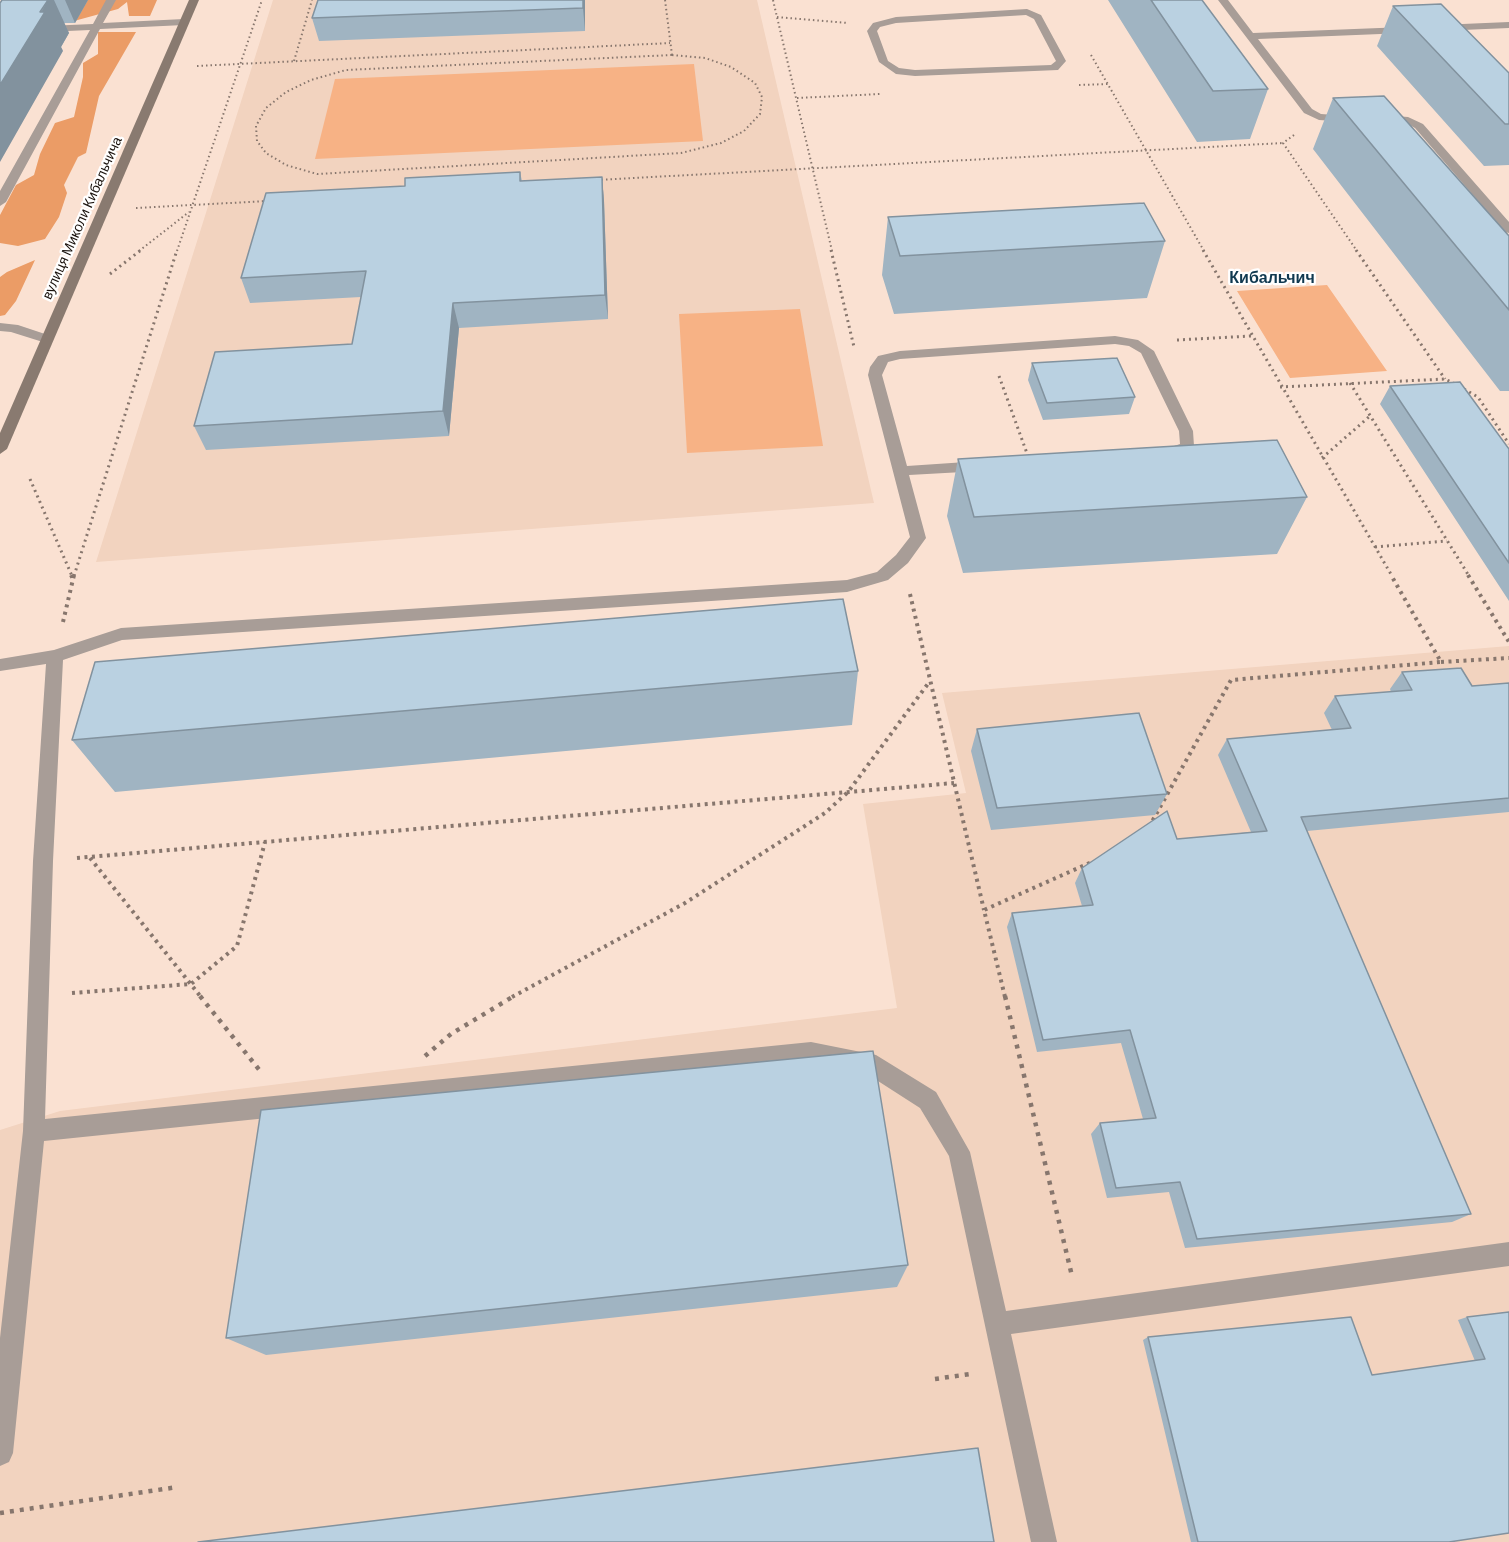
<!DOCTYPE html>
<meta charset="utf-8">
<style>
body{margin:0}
canvas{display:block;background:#fae1d2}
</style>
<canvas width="1509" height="1542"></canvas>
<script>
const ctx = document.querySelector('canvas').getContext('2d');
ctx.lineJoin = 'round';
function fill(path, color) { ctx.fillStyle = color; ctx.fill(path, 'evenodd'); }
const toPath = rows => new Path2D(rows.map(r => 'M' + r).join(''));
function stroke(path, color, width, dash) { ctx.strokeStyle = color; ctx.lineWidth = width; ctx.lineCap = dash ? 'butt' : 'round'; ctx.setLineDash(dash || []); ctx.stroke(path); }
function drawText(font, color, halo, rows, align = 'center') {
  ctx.font = font + ' Barlow,sans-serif'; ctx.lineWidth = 4.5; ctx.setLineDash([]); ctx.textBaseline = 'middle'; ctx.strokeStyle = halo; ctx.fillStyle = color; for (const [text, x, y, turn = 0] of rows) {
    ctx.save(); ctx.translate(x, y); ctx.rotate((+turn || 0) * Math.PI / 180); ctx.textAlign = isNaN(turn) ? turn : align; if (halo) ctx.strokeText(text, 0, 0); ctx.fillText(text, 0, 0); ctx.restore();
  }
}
fill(toPath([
 [273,0,757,0,874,503,96,562],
 [1509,646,1509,1542,0,1542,0,1130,60,1111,897,1008,863,804,966,793,942,693]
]), '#f2d3bf');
fill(toPath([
 [694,64,703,141,315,159,335,79],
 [1327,285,1387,371,1290,378,1237,291],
 [800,309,823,446,687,453,679,314]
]), '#f7b285');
fill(toPath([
 [78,0,157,0,150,16,129,16,127,2,118,9,74,21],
 [98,32,136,32,99,96,86,153,78,157,64,185,67,193,59,217,45,239,18,246,0,243,0,215,16,185,34,175,40,154,55,123,74,117,83,77,83,63,98,54],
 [35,260,16,301,5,315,0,316,0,277,7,272]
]), '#eb9c66');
stroke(toPath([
 [665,0,672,55],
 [773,0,832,251],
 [777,17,848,23],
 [672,55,705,58,731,67,755,83,762,97,760,114,744,131,721,143,681,153,317,174,286,165,266,153,257,141,256,126,266,108,286,92,311,80,346,70,672,55],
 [1091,55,1204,251],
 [294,61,312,0],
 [197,66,670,43],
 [1079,85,1108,84],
 [797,98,880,94],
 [1294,135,1283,143,1357,251],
 [597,180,1283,143],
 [136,208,267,201],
 [139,251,189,212],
 [177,251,262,0]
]), '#87766d', 2, [1.5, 3]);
stroke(toPath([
 [831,250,854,347],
 [1203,250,1392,576],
 [1356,250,1445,379],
 [110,274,141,250],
 [1177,340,1251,336],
 [999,376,1029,459],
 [1350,383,1469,576],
 [1280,387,1445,379,1455,384],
 [1464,389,1478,397,1509,444],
 [1322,458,1370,416],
 [30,479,72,576],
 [1375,547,1447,541],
 [74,576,177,250]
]), '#87766d', 3, [2, 4]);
stroke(toPath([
 [71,575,73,579],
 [1468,575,1509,642],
 [910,594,984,910],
 [63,622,74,575],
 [1441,662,1509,658],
 [1149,827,1231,680,1441,662,1391,575],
 [77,858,954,783],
 [90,858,201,997],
 [72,993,191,984,237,946,265,842],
 [512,997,685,903,825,813,848,792,930,681],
 [1005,997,984,910,1094,861]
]), '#87766d', 4, [3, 4.5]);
stroke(toPath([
 [200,996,261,1072],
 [1005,996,1072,1276],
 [425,1056,451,1034,514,996],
 [935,1379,970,1374],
 [0,1513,178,1487]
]), '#87766d', 4.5, [4, 6]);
fill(toPath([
 [106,0,116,0,103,23,184,19,189,22,184,25,100,29,6,202,0,206,0,191,90,30,0,34,0,28,93,24,106,0],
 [1218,0,1228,0,1253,33,1405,27,1410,30,1405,33,1258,39,1312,109,1321,114,1348,116,1353,119,1348,122,1319,120,1304,113,1218,0],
 [1027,9,1041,15,1066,61,1058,70,915,76,896,74,879,62,867,31,873,23,896,17,1027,9],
 [1026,15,1034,19,1056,61,1051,65,915,70,899,68,888,61,877,31,880,27,896,23,1026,15],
 [1509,22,1509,28,1439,31,1434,28,1439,25,1509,22],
 [1382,115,1408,117,1423,124,1509,222,1509,233,1505,232,1415,128,1406,123,1378,120,1377,118,1382,115],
 [0,323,18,325,51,336,53,339,46,343,11,332,0,331,0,323],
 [1115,336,1138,340,1154,351,1193,431,1194,446,1192,449,1174,458,1162,456,1160,453,1162,450,1180,444,1179,431,1141,353,1129,346,1115,344,900,359,888,362,882,375,907,466,981,461,988,466,981,471,909,475,926,538,908,563,888,580,847,592,122,640,63,660,53,861,45,1119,811,1042,876,1055,936,1092,970,1152,1006,1311,1509,1242,1509,1266,1011,1334,1057,1542,1031,1542,949,1156,920,1108,864,1072,811,1062,44,1141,13,1453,9,1462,0,1466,0,1338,23,1131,33,861,46,664,0,671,0,659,54,650,121,628,847,580,877,572,896,555,910,537,868,375,870,367,878,356,900,351,1115,336]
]), '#a89d97');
fill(toPath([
 [189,0,199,0,7,449,0,454,0,433,189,0]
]), '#897a70');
fill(toPath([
 [2,0,88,0,75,23,64,23,69,33,61,47,63,51],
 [318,0,585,0,585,31,319,41,312,18],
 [1108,0,1202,0,1268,89,1250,139,1197,142],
 [1393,6,1509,73,1509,165,1484,166,1377,46],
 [1333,98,1509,236,1509,391,1500,391,1313,149],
 [520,172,522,181,602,177,604,201,608,319,459,328,449,436,206,450,194,426,352,344,361,297,250,303,241,278,405,186],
 [888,217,1165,241,1147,298,894,314,882,275],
 [1032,363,1135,397,1129,414,1043,420,1028,380],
 [1390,386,1509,449,1509,601,1380,404],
 [958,459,1307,497,1277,554,963,573,947,516],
 [858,671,852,725,115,792,72,740],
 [1402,672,1472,686,1509,683,1509,812,1307,831,1471,1214,1452,1222,1185,1248,1169,1192,1107,1198,1091,1134,1100,1123,1143,1119,1121,1043,1037,1052,1007,927,1012,913,1082,906,1075,883,1082,868,1177,839,1251,832,1218,755,1227,739,1332,730,1324,713,1335,696,1391,692,1390,689],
 [977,729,1167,794,1155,815,991,830,971,751],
 [908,1265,897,1287,266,1355,226,1338],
 [1509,1312,1449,1542,1191,1542,1143,1340,1148,1337,1372,1375,1475,1361,1458,1320,1467,1317]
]), '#a0b4c2');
fill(toPath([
 [48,0,54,0,69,33,61,47,63,51,0,162,0,85],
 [65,0,88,0,75,23],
 [583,0,585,0,585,31,583,8],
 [602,177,604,201,608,319,605,295],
 [453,303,459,328,449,436,443,411]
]), '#82929e');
const building = toPath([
 [2,0,48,0,40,12,45,12,0,85,0,3,2,0],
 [318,0,583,0,583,8,312,18,318,0],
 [1151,0,1202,0,1268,89,1213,91,1151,0],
 [1441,4,1509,73,1509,124,1505,124,1393,6,1441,4],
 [1384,96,1509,236,1509,310,1333,98,1384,96],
 [520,172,520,181,602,177,605,295,453,303,443,411,194,426,215,352,352,344,366,271,241,278,266,193,405,186,405,178,520,172],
 [1144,203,1165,241,900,256,888,217,1144,203],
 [1117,358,1135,397,1047,403,1032,363,1117,358],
 [1460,382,1509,449,1509,563,1390,386,1460,382],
 [1277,440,1307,497,974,517,958,459,1277,440],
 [843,599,858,671,72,740,95,662,843,599],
 [1461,668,1472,686,1509,683,1509,798,1301,817,1471,1214,1197,1239,1180,1182,1116,1188,1100,1123,1156,1118,1130,1030,1043,1040,1012,913,1093,905,1082,868,1167,811,1177,839,1267,831,1227,739,1351,728,1335,696,1412,690,1402,672,1461,668],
 [1139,713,1167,794,997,808,977,729,1139,713],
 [873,1051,908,1265,226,1338,261,1110,873,1051],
 [1509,1312,1509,1533,1449,1542,1198,1542,1148,1337,1351,1317,1372,1375,1485,1359,1467,1317,1509,1312],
 [978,1448,994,1542,198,1542,978,1448]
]);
fill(building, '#bad1e1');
stroke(building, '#82929e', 1.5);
drawText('14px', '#18100b', '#fff', [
 ["вулиця Миколи Кибальчича",82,218,-66]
]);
drawText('bold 16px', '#103950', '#fff', [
 ["Кибальчич",1272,278]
]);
</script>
